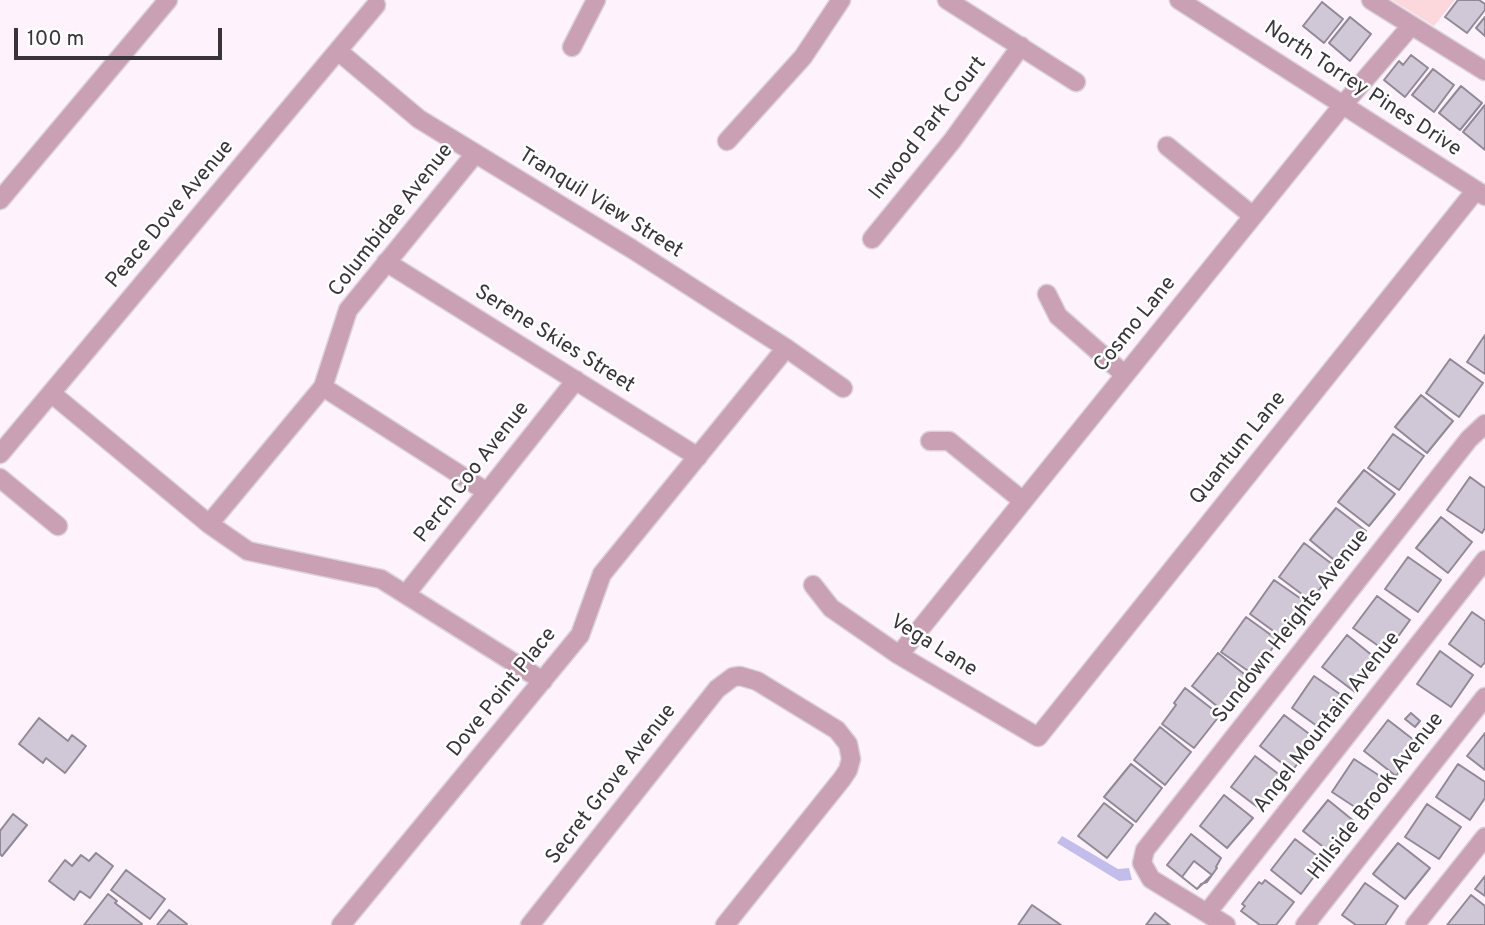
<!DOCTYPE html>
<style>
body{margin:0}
#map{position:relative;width:1485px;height:925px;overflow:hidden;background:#fef3fd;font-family:Overpass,sans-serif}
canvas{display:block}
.scale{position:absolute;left:14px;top:28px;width:208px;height:32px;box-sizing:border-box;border:4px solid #393439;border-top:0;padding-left:9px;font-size:21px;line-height:24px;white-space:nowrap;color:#393439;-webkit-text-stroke:5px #fff;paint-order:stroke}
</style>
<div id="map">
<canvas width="1485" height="925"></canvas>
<div class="scale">100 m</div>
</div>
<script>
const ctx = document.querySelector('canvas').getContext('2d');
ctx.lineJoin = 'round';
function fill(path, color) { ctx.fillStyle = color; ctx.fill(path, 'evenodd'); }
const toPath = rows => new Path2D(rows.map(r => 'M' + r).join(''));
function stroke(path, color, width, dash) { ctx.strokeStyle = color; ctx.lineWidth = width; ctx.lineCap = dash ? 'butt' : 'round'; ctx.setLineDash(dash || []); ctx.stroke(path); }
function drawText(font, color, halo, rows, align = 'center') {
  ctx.font = font + ' Overpass,sans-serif'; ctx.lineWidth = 5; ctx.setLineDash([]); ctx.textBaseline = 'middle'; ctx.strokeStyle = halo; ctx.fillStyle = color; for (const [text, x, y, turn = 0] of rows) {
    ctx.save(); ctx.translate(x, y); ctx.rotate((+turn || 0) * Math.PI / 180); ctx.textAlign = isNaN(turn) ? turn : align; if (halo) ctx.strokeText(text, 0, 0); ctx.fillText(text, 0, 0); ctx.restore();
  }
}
fill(toPath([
 [1392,0,1455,0,1434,26]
]), '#fcd8dd');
fill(toPath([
 [1062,836,1118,869,1129,868,1132,880,1119,881,1057,843]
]), '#c2bdea');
const building = toPath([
 [1458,0,1479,0,1485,4,1485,10,1467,33,1445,17,1458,0],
 [1322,2,1343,19,1324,43,1303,26,1322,2],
 [1350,17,1371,34,1350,61,1329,43,1350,17],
 [1485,17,1485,36,1476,28,1485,17],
 [1411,55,1428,68,1405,97,1384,80,1399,61,1403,65,1411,55],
 [1433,69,1454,85,1434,112,1412,95,1433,69],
 [1461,86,1482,103,1460,130,1439,113,1461,86],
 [1485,105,1485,150,1463,132,1485,105],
 [1485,335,1485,374,1467,362,1485,335],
 [1450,359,1483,383,1459,417,1426,393,1450,359],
 [1421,395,1453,421,1427,453,1395,427,1421,395],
 [1393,434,1424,456,1399,490,1368,468,1393,434],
 [1364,470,1395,494,1369,526,1338,502,1364,470],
 [1470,477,1485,488,1485,528,1482,533,1447,510,1470,477],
 [1336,508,1366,531,1339,564,1310,540,1336,508],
 [1441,517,1472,542,1448,573,1416,548,1441,517],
 [1304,543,1336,567,1311,601,1279,577,1304,543],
 [1408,557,1441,580,1418,612,1385,589,1408,557],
 [1274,580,1307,603,1283,638,1250,614,1274,580],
 [1377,596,1410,620,1387,652,1353,628,1377,596],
 [1472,612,1485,621,1485,662,1481,667,1449,644,1472,612],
 [1246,617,1278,640,1254,675,1221,652,1246,617],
 [1347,635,1379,661,1355,692,1322,667,1347,635],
 [1440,651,1473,675,1451,707,1417,684,1440,651],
 [1218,653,1249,678,1223,711,1192,686,1218,653],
 [1314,676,1347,699,1324,731,1292,708,1314,676],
 [1185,688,1220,715,1194,748,1162,724,1176,705,1174,703,1185,688],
 [1411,713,1420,721,1415,727,1405,719,1411,713],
 [1284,715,1316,739,1292,771,1260,746,1284,715],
 [39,718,68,741,72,735,86,746,65,773,46,758,43,763,19,744,39,718],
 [1388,720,1419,744,1396,776,1364,751,1388,720],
 [1160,727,1191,752,1165,785,1134,760,1160,727],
 [1485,733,1485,770,1467,756,1485,733],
 [1255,756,1285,779,1260,809,1231,787,1255,756],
 [1354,759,1389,782,1367,815,1332,792,1354,759],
 [1131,764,1162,788,1136,822,1104,797,1131,764],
 [1458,764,1485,782,1485,798,1470,820,1436,797,1458,764],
 [1224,795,1253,818,1227,848,1200,826,1224,795],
 [1328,800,1355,822,1331,853,1303,831,1328,800],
 [1104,803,1133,825,1107,858,1078,836,1104,803],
 [1427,804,1461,827,1439,859,1405,837,1427,804],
 [13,814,27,825,2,856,0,854,0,831,13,814],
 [1191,834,1221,858,1216,867,1217,868,1207,882,1201,884,1197,889,1167,865,1191,834],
 [1295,839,1325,862,1301,894,1271,870,1295,839],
 [1398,843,1430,868,1405,899,1373,874,1398,843],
 [96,853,113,866,90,898,80,891,74,900,49,881,65,860,72,866,81,855,89,861,96,853],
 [1194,861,1212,875,1197,889,1182,877,1194,861],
 [126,870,165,899,150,919,111,890,126,870],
 [1485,876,1485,896,1475,889,1485,876],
 [1265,880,1294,902,1276,925,1260,925,1241,911,1245,906,1242,904,1259,882,1262,884,1265,880],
 [1365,883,1398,906,1385,925,1356,925,1342,915,1365,883],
 [108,894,117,901,115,903,142,924,141,925,84,925,108,894],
 [1471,895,1485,906,1485,925,1447,925,1471,895],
 [1032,905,1061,925,1018,925,1032,905],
 [169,910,187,924,186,925,157,925,169,910],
 [1155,913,1170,925,1146,925,1155,913]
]);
fill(building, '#d0c8d7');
stroke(building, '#918997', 2);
const minor = toPath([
 [947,0,1076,82],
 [1179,0,1485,196],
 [1371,0,1485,71],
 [572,47,596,0],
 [338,51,419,119,632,249,786,348,843,388],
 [727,141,803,57,841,0],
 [1167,146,1253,216],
 [0,200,168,0],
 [872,239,952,141,1021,46],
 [386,262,698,457],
 [1047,294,1058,316,1125,375],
 [323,387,487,492],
 [51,393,209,524,248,551,381,579,543,681],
 [930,441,949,441,1023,501],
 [0,454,376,5],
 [0,478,58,526],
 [209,524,323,387,348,310,475,154],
 [813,585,831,608,899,655,1038,737,1476,190],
 [406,594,576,380],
 [899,655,1342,106,1411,26],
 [1207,913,1485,560],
 [341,925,580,635,602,574,786,348],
 [530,925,717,689,733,677,740,676,757,681,837,730,848,744,851,759,848,770,842,779,725,925],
 [1226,925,1151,879,1142,863,1145,850,1469,439,1485,424],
 [1305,925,1485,697],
 [1415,925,1485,837]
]);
stroke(minor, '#dbd1da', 21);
stroke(minor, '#caa1b4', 18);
drawText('21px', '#393439', '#fff', [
 ["North Torrey Pines Drive",1362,90,33],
 ["Inwood Park Court",929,129,-52],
 ["Tranquil View Street",600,204,32],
 ["Peace Dove Avenue",171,215,-50],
 ["Columbidae Avenue",392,221,-52],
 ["Cosmo Lane",1136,325,-51],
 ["Serene Skies Street",554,340,32],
 ["Quantum Lane",1239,449,-51],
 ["Perch Coo Avenue",473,473,-52],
 ["Sundown Heights Avenue",1292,627,-52],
 ["Vega Lane",933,647,32],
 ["Dove Point Place",503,693,-51],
 ["Angel Mountain Avenue",1328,723,-52],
 ["Secret Grove Avenue",612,785,-52],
 ["Hillside Brook Avenue",1377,797,-52]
]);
</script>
